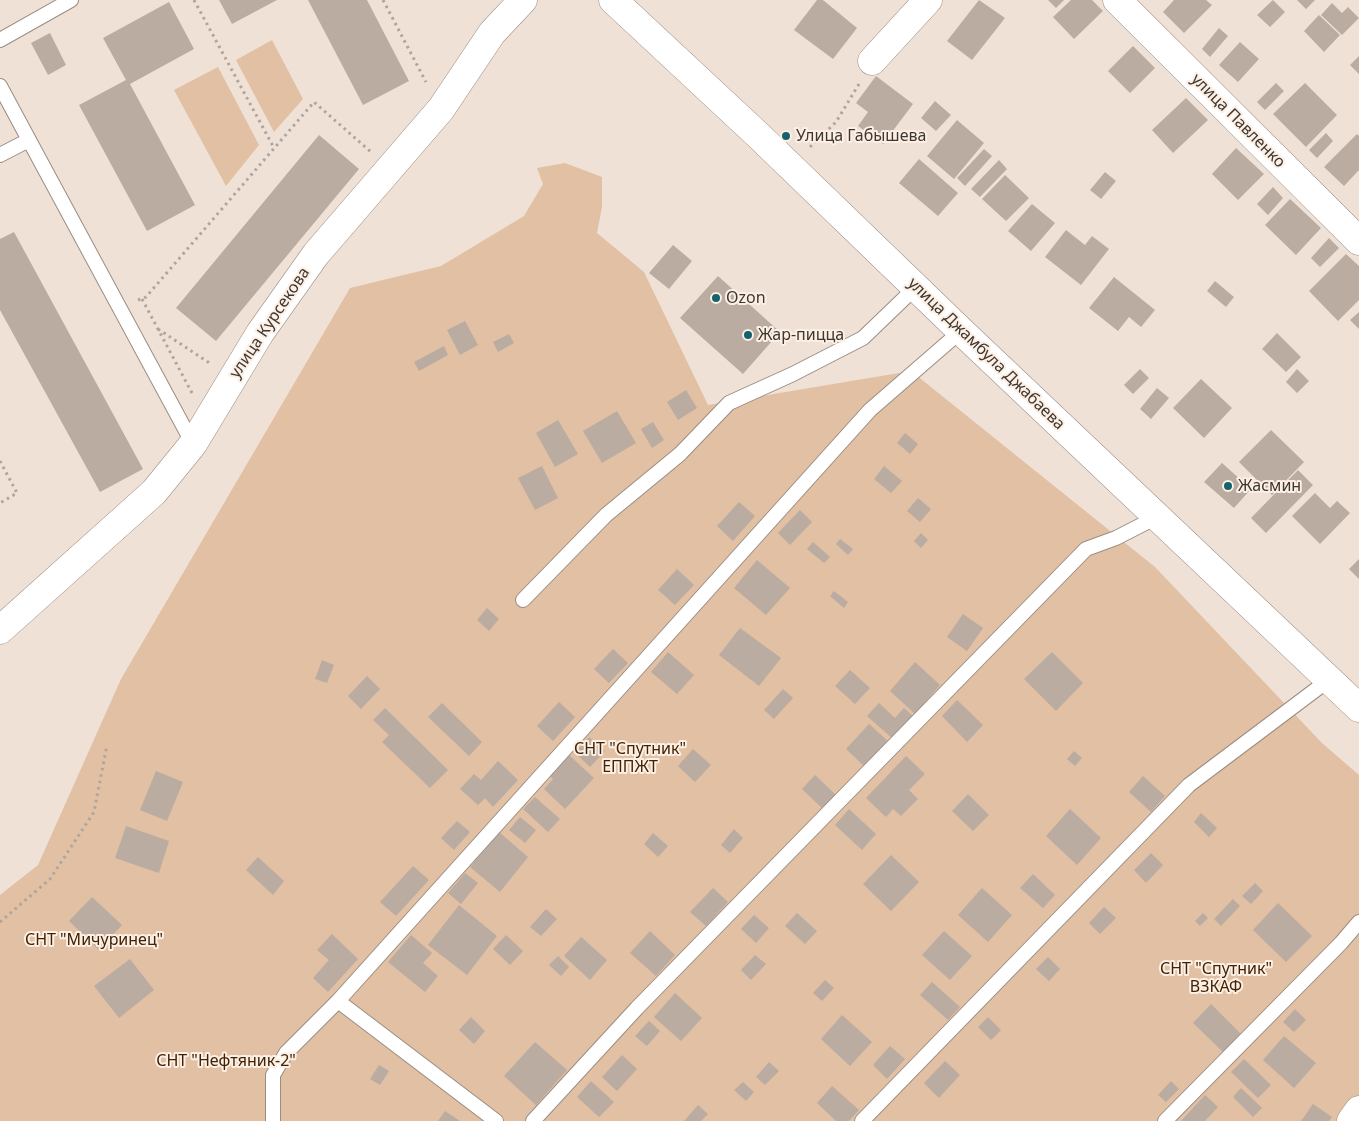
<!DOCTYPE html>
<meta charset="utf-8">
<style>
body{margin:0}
canvas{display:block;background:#f0e1d6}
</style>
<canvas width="1359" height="1121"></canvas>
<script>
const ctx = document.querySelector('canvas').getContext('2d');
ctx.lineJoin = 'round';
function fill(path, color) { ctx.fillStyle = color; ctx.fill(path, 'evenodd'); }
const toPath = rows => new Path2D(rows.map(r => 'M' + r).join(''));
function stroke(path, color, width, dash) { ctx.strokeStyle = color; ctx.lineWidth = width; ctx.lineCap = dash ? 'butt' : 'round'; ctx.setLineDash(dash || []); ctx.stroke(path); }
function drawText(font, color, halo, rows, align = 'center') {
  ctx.font = font + ' "Noto Sans",sans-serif'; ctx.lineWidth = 4; ctx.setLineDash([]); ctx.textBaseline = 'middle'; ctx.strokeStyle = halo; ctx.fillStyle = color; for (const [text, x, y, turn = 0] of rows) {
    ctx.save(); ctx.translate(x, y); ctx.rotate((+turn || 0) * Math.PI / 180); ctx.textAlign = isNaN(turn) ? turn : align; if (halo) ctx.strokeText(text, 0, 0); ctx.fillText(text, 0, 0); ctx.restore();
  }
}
fill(toPath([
 [272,40,303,99,274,132,236,60],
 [218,67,259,145,226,186,174,90],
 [565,163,602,177,602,207,597,233,644,272,708,405,911,371,1155,567,1322,743,1359,775,1359,1121,0,1121,0,895,38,865,121,679,350,288,441,266,524,216,543,184,537,168]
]), '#e1c0a4');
fill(toPath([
 [219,0,277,0,232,24],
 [308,0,367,0,409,81,363,105],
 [817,0,823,0,857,28,833,59,794,30],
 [979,0,1005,18,972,60,947,41],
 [1048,0,1064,0,1056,8],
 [1071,0,1092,0,1103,11,1074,39,1053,17],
 [1174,0,1206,0,1212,5,1184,33,1163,12],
 [1273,0,1285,12,1270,27,1257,15],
 [1297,0,1315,0,1306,9],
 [169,2,194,49,130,84,195,205,147,231,79,105,126,80,103,38],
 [1332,3,1342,13,1348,7,1359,18,1342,35,1321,15],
 [1319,15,1340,35,1324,52,1304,31],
 [1219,28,1228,36,1210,57,1202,49],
 [50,33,66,65,48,75,31,43],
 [1240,42,1259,59,1238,82,1219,65],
 [1133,46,1155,68,1130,93,1108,71],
 [1359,56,1359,74,1350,65],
 [876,76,913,104,883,144,858,126,868,112,856,103],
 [1276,83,1284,91,1265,110,1257,102],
 [1305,83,1337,115,1306,147,1273,114],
 [1186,98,1208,120,1173,153,1152,130],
 [935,101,951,115,936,131,921,118],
 [957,120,984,143,954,179,927,156],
 [1326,133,1333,141,1317,158,1309,150],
 [1357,134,1359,136,1359,170,1344,186,1324,167],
 [319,135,359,169,216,341,176,308],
 [1236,148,1264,174,1238,200,1212,174],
 [984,149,992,156,965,186,957,178],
 [919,159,958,193,938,216,899,183],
 [999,160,1007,169,980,197,971,189],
 [1105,172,1116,181,1101,199,1090,190],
 [1005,175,1029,198,1006,221,982,199],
 [1273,187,1283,198,1268,215,1257,204],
 [1290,199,1321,228,1296,255,1265,225],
 [1032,204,1055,223,1031,251,1008,231],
 [1066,230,1085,245,1092,236,1109,249,1081,285,1045,257],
 [14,232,143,469,100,492,0,310,0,239],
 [1329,238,1339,248,1320,267,1311,258],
 [673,245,692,261,669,289,649,273],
 [1346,254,1359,266,1359,300,1338,321,1309,291],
 [718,276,780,332,743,374,680,318],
 [1114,277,1155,310,1141,327,1129,317,1118,331,1089,308],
 [1215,281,1234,297,1226,307,1207,291],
 [1359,312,1359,329,1350,320],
 [465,321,478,345,460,355,447,330],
 [1277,333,1301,357,1286,372,1262,349],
 [509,334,514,343,498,352,493,342],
 [444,346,448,355,419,371,414,362],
 [1140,369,1149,378,1133,394,1124,385],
 [1297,369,1309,381,1297,393,1286,382],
 [1201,379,1232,408,1204,438,1173,408],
 [1157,388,1169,398,1151,419,1140,409],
 [686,390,697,408,678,420,667,402],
 [617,411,636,443,602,463,583,431],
 [558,420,578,454,555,467,536,433],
 [653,422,664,440,652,448,641,429],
 [1271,430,1304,462,1272,495,1239,462],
 [905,433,918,444,910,454,897,443],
 [1222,463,1251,489,1234,508,1204,482],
 [542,466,558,498,535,510,518,478],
 [884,466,902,481,891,493,874,479],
 [1298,470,1313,485,1266,533,1251,518],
 [1315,493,1330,508,1337,501,1350,513,1320,544,1292,516],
 [918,498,931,509,920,522,907,511],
 [739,502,755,516,733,541,717,526],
 [800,510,812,522,790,545,778,533],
 [921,533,928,540,921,548,914,541],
 [840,539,853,549,848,555,836,544],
 [813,542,830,557,824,563,807,549],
 [1359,559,1359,579,1349,569],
 [757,560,790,588,766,615,734,588],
 [677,569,694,585,675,605,658,590],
 [834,591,848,602,844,608,830,596],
 [487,608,499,619,489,631,477,620],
 [963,614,983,628,967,651,947,637],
 [740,628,781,658,759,686,719,655],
 [613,649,628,663,609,683,594,669],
 [668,652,694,675,677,694,651,672],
 [1052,652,1083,683,1056,711,1024,679],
 [322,660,334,665,327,683,315,679],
 [915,662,940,685,915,714,890,691],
 [850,670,870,688,855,704,835,686],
 [367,676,380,689,361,709,348,696],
 [783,689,793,698,774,719,764,710],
 [957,700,983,725,967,742,942,716],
 [559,702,575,717,553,741,537,726],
 [442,703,482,742,469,756,428,717],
 [879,703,895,718,904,708,913,716,892,738,867,716],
 [385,708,448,770,430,788,382,742,389,735,373,720],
 [869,724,889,742,865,767,846,749],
 [589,737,605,751,590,767,575,753],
 [693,749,711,765,695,782,678,766],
 [1074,751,1082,758,1075,766,1067,759],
 [568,754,594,778,565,809,544,789,553,779,549,775],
 [906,756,925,774,909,790,918,799,901,816,893,809,886,817,866,798],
 [498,761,518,780,493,807,485,798,478,805,460,789,474,774,481,780],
 [156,771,183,782,167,821,140,810],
 [815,775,836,795,823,809,802,789],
 [1143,776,1165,796,1151,812,1129,792],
 [968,794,989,815,973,831,952,811],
 [535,797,560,819,548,832,523,809],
 [849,809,876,834,862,850,835,825],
 [1070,809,1101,838,1077,865,1046,836],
 [1201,813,1217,828,1209,837,1194,822],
 [520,817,536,830,525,843,509,830],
 [457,821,470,832,454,850,441,838],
 [126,826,169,841,159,873,115,858],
 [734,829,743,838,730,853,721,845],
 [499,832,528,857,500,892,470,867],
 [653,833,668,846,658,857,644,844],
 [1151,853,1163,865,1146,883,1134,870],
 [891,855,919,882,891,911,863,884],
 [258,857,284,881,273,895,246,870],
 [413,866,429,880,396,916,380,902],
 [465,873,478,883,461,904,448,893],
 [1033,874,1055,895,1043,908,1020,888],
 [1255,883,1263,891,1251,904,1242,896],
 [713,888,728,902,706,926,690,912],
 [982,888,1012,915,988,942,958,915],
 [92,897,122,925,99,950,69,921],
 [1233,899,1240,906,1221,926,1214,919],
 [1278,903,1312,936,1286,962,1253,930],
 [459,905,497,936,467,975,428,945],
 [1104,907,1116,918,1100,934,1089,923],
 [546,909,557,919,541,936,530,927],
 [797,913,817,931,805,944,785,926],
 [1203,913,1208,918,1200,926,1195,921],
 [754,915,769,928,756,943,741,929],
 [650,931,675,955,656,976,630,953],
 [944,931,972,956,950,980,922,955],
 [332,934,358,959,328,992,313,978,329,960,317,950],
 [411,935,432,953,423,963,438,976,425,992,388,962],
 [506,935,523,951,510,965,493,949],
 [581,937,607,960,590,980,564,956],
 [755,955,766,964,751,980,741,970],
 [558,956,569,967,561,976,549,965],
 [1048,957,1060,969,1049,981,1036,969],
 [130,959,154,990,119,1018,94,986],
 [825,980,834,988,822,1001,813,993],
 [932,982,960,1007,948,1020,920,995],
 [675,993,702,1018,681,1041,654,1017],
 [1211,1004,1241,1034,1223,1052,1193,1023],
 [1295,1009,1306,1020,1294,1032,1283,1022],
 [842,1015,872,1042,850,1066,821,1039],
 [471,1017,485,1031,474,1044,459,1030],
 [988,1017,1001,1030,991,1040,978,1027],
 [649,1021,660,1031,647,1046,635,1036],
 [1284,1036,1316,1063,1294,1088,1263,1060],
 [535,1042,567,1070,536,1105,504,1076],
 [890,1046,905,1059,887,1079,873,1065],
 [622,1055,637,1069,617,1091,602,1077],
 [1244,1059,1271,1085,1258,1098,1231,1072],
 [945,1061,960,1075,939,1098,924,1083],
 [769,1062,779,1071,765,1085,756,1077],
 [379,1065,389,1071,380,1085,370,1079],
 [591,1081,614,1102,599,1117,577,1097],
 [1171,1081,1179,1089,1166,1102,1158,1095],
 [743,1082,754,1092,746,1101,734,1090],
 [832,1086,859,1110,849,1121,836,1121,817,1103],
 [1241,1088,1262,1108,1253,1117,1233,1097],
 [1205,1095,1218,1107,1205,1121,1181,1121],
 [1313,1104,1332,1117,1329,1121,1301,1121],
 [698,1105,708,1114,701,1121,684,1121],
 [445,1111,460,1121,438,1121]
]), '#baaca1');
const service = toPath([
 [0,40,71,0],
 [0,86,29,140],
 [0,155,29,140,193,444],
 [523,600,606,515,680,454,729,403,793,374,863,338,916,287],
 [338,1001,496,1121],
 [273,1121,273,1075,286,1053,338,1001,870,410,961,331],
 [533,1121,637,1008,1086,549,1116,538,1159,516],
 [862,1121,1189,785,1330,679],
 [1165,1121,1341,943,1359,922]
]);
const minor = toPath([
 [1117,0,1359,241],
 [872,61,928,0],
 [0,630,154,492,193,444,260,333,316,254,441,109,492,33,523,0],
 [1351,1121,1359,1110]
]);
const secondary = toPath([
 [613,0,759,136,961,331,1359,708]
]);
stroke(service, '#9a8d82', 16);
stroke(minor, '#9a8d82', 29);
stroke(secondary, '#9a8d82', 29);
stroke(toPath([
 [194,0,274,148],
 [383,0,426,82],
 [810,147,836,122,859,84],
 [142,299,192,393],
 [138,300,146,297,314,102,371,152],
 [158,329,211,364],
 [0,461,17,493,0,503],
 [0,922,50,879,94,812,107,745]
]), '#b0a59c', 3, [2.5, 4]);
stroke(service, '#fff', 14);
stroke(minor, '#fff', 28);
stroke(secondary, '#fff', 28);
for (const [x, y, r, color] of [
 [786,136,5,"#15616e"],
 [716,298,5,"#15616e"],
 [748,335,5,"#15616e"],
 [1228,486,5,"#15616e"]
]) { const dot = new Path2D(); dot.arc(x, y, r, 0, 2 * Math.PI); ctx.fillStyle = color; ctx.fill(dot); stroke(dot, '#fdefe3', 2); }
drawText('16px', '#3c3732', '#fdefe3', [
 ["улица Павленко",1238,121,45],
 ["улица Курсекова",270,323,-56],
 ["улица Джамбула Джабаева",986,354,44]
]);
drawText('16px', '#3c3732', '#fdefe3', [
 ["Улица Габышева",796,136],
 ["Ozon",726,298],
 ["Жар-пицца",758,335],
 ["Жасмин",1238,486]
], 'left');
drawText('16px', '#3f2306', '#fdefe3', [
 ["СНТ \"Спутник\"",630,749],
 ["ЕППЖТ",630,767],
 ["СНТ \"Мичуринец\"",94,940],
 ["СНТ \"Спутник\"",1216,969],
 ["ВЗКАФ",1216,987],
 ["СНТ \"Нефтяник-2\"",226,1061]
]);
</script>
